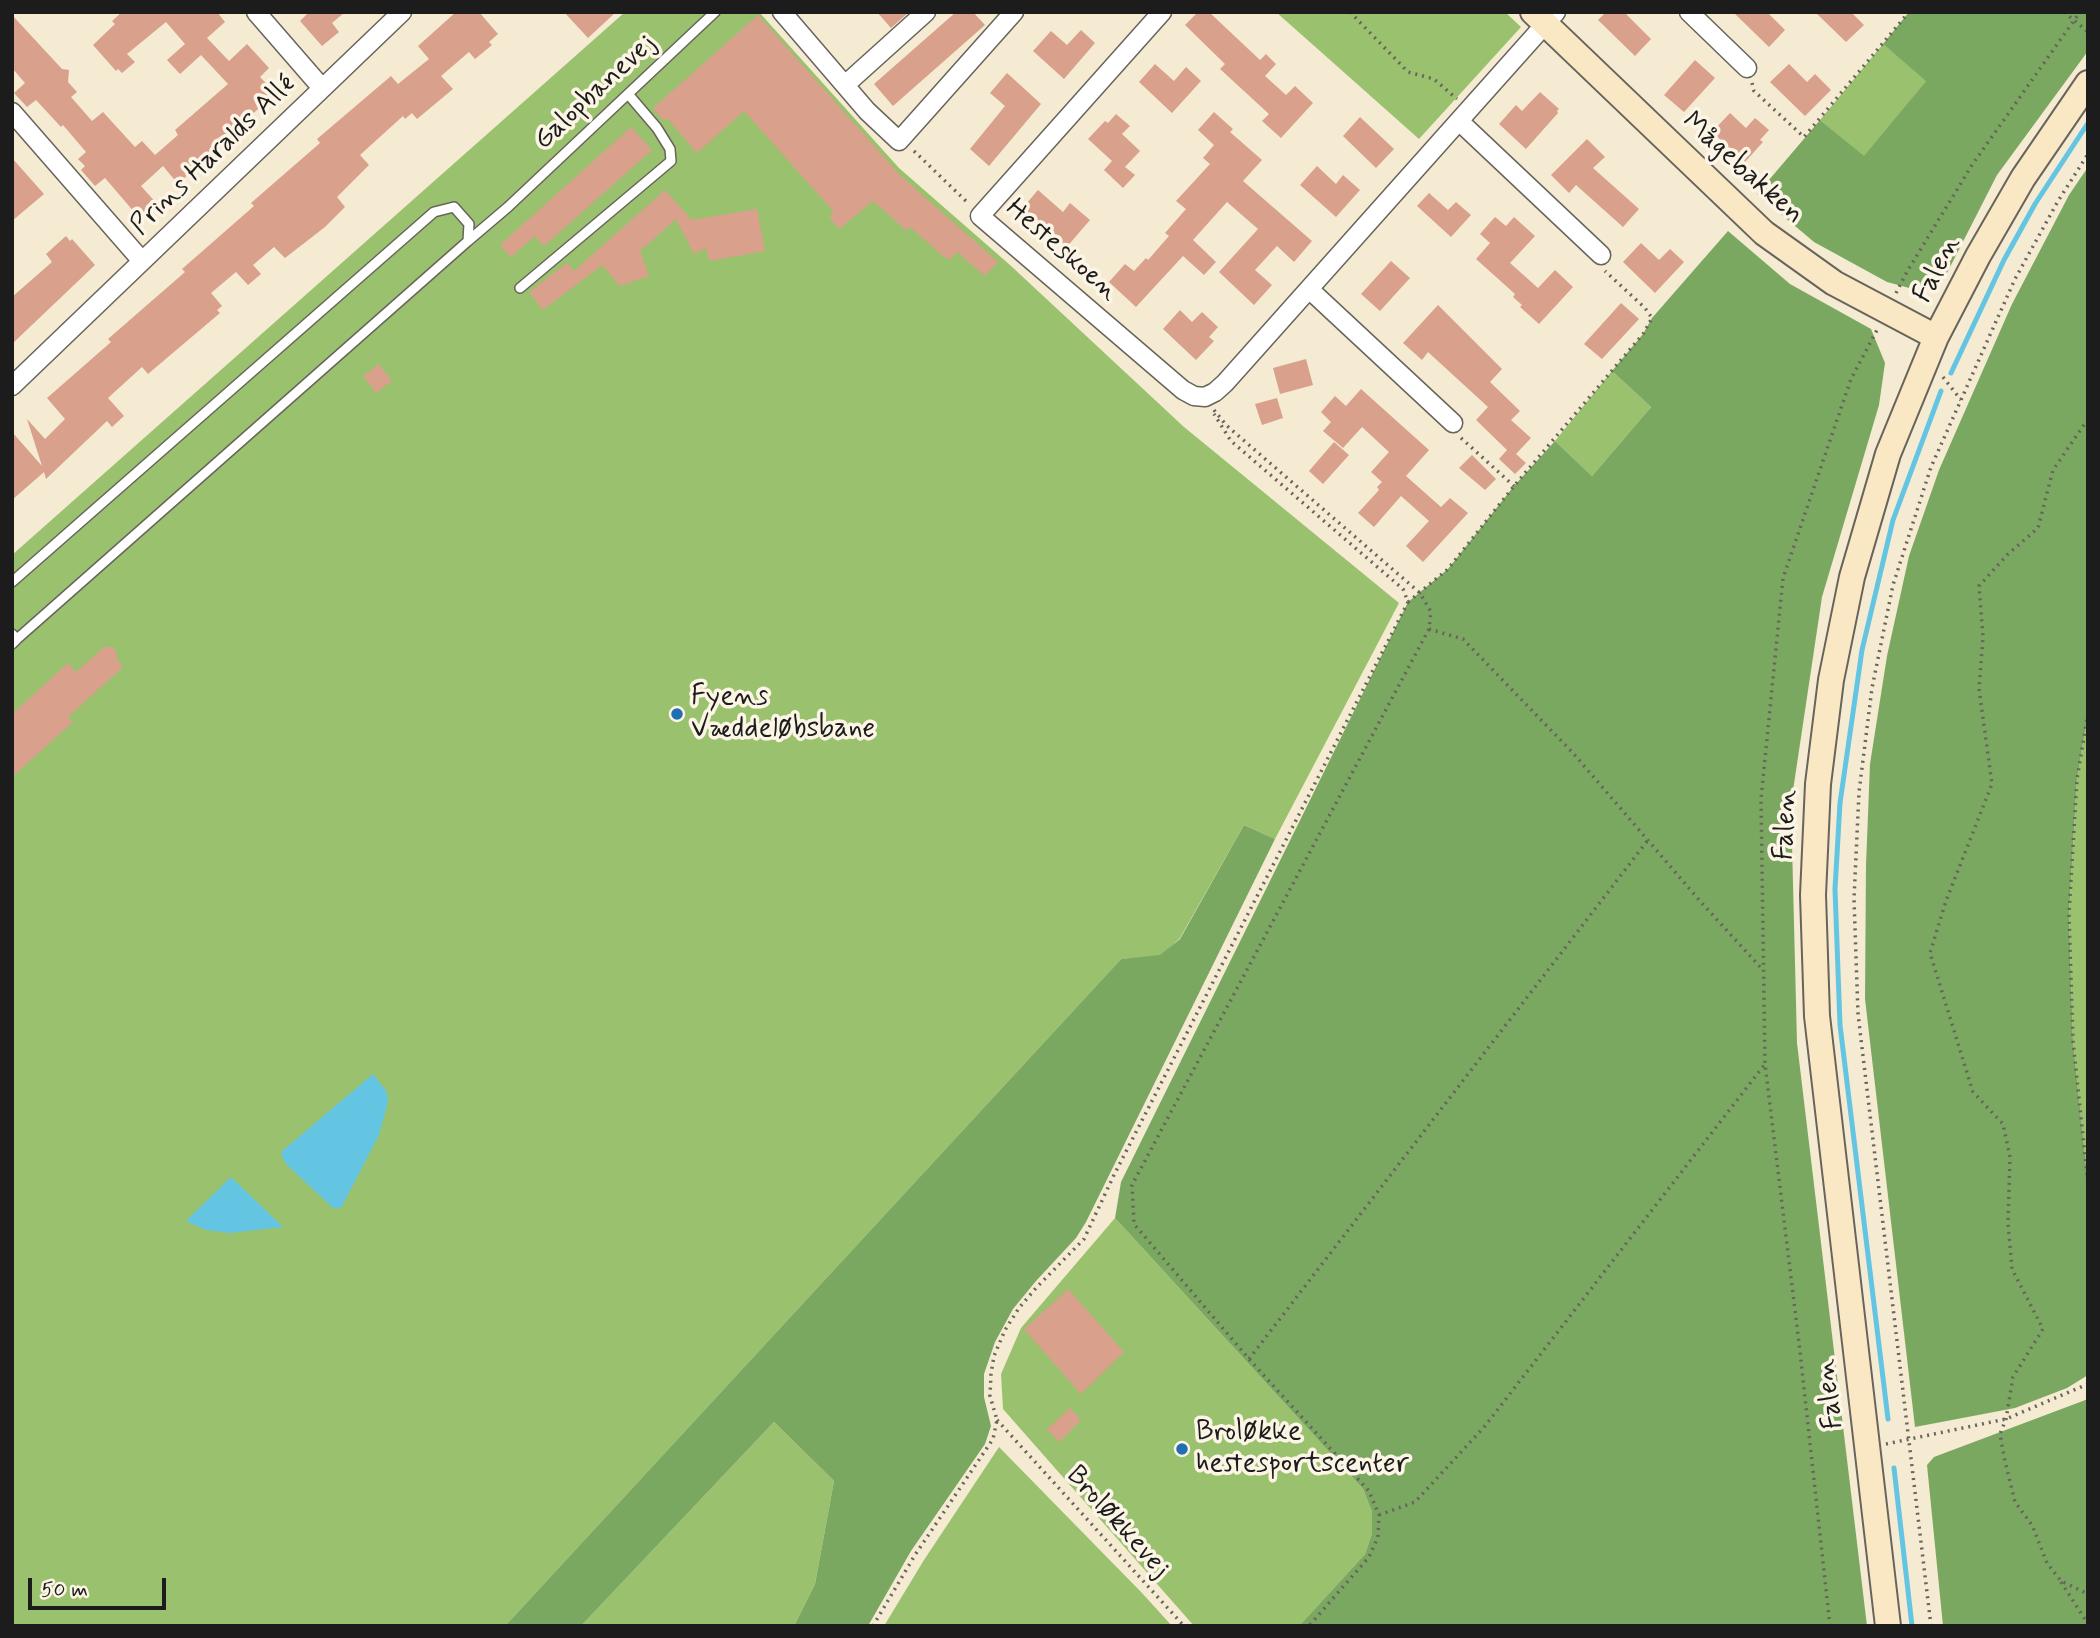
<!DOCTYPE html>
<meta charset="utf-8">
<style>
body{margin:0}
#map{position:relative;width:2100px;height:1638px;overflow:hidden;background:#f5ead2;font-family:Mynerve,sans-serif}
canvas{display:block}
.frame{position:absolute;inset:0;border:14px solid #1c1c1c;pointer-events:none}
.scale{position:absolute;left:28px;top:1578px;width:138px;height:32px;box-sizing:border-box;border:4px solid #1c1c1c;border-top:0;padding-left:9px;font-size:21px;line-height:24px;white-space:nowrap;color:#1c1c1c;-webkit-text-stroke:5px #fcf5e5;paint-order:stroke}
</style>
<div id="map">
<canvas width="2100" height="1638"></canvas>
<div class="frame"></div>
<div class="scale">50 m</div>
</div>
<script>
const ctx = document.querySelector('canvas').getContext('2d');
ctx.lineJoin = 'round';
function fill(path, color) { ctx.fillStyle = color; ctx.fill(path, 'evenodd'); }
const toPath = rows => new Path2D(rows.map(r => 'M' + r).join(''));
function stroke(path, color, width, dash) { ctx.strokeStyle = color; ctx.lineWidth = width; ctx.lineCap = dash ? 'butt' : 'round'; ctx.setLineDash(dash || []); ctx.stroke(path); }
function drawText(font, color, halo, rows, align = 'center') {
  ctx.font = font + ' Mynerve,sans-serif'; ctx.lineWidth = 7; ctx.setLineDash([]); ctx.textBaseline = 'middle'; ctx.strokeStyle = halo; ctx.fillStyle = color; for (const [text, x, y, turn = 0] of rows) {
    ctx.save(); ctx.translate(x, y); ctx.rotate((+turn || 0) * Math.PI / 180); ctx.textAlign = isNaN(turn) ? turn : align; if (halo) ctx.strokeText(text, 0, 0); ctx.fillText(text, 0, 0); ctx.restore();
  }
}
fill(toPath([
 [625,12,759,12,899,168,1010,265,1184,427,1399,603,1275,839,1244,825,1180,938,1161,956,1121,959,505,1626,12,1626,12,555],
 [1276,12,1505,12,1521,27,1419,139],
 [1883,44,1927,80,1864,157,1820,120],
 [1612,371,1651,407,1592,476,1555,441],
 [2088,713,2088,1184,2073,1041,2069,914,2077,779],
 [1115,1218,1363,1489,1372,1512,1372,1533,1365,1554,1299,1626,1194,1626,1003,1409,1001,1374,1021,1328],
 [774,1422,834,1481,815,1584,794,1626,581,1626],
 [999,1447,1142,1593,1172,1626,884,1626,924,1560]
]), '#9ac26e');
fill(toPath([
 [1909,12,2088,12,2088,51,1997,175,1947,273,1924,292,1887,282,1814,242,1757,194,1820,120,1864,156,1926,81,1883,44],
 [2088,167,2088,713,2077,779,2069,914,2073,1041,2088,1184,2088,1375,2067,1388,2015,1408,1915,1427,1865,999,1866,865,1870,764,1887,656,1909,556,1939,470,2012,304,2069,195],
 [1728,231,1790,284,1871,329,1885,363,1879,405,1822,597,1791,804,1797,1043,1867,1626,1299,1626,1365,1554,1372,1533,1372,1512,1363,1489,1115,1218,1121,1182,1408,602,1448,569,1514,486,1555,441,1592,476,1651,407,1612,371,1643,334,1652,318],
 [1244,825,1275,839,1086,1222,1076,1238,1036,1281,1013,1309,995,1342,984,1374,984,1397,991,1426,985,1444,911,1551,868,1626,794,1626,815,1584,834,1481,774,1422,581,1626,505,1626,1121,959,1160,955,1180,939],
 [2088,1399,2088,1626,1943,1626,1927,1465,1934,1457]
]), '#7ba861');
fill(toPath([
 [373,1074,387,1092,388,1102,379,1135,341,1208,333,1208,285,1163,281,1152],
 [231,1177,283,1227,230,1233,206,1230,186,1221]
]), '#64c5e2');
stroke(toPath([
 [1951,373,2004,260,2035,204,2088,123],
 [1888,1419,1840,1025,1835,889,1840,803,1862,650,1893,520,1941,391],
 [1894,1468,1912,1626]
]), '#64c5e2', 5);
fill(toPath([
 [122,12,217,12,225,22,207,38,229,61,247,44,269,68,260,77,275,93,178,184,163,166,141,186,158,205,141,220,105,178,95,186,81,170,85,166,78,159,86,152,63,125,61,127,36,100,27,107,14,93,25,83,12,68,12,15,62,69,69,70,68,82,77,92,71,97,92,121,103,112,135,147,142,141,155,155,178,135,175,130,228,84,201,55,180,74,167,60,185,44,166,22,127,54,135,62,122,73,118,69,116,71,93,45,115,24,112,21],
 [309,12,345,12,332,23,339,32,322,46,300,21],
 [456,12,479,12,498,34,489,42,492,45,475,59,469,52,441,76,453,89,417,119,412,113,405,119,403,116,360,155,369,165,337,197,345,207,325,227,285,258,274,247,253,265,261,274,248,285,236,272,211,293,222,306,217,310,220,313,148,374,142,367,108,398,124,416,112,427,107,421,46,479,44,472,12,500,12,432,42,466,27,419,45,439,65,419,47,398,111,342,108,339,185,272,182,269,254,206,251,203,320,143,317,139,391,76,398,84,429,59,418,46],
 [564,12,616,12,588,38],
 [877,12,909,12,891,28],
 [956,12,973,12,985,25,893,106,874,84],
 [1198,12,1209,12,1260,60,1266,54,1276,64,1265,76,1286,95,1295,86,1313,103,1281,138,1262,121,1269,114,1220,69,1225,64,1185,25],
 [1606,12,1624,12,1651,39,1635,56,1598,20],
 [1733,12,1767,12,1785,30,1769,47],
 [1815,12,1851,12,1864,25,1846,42],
 [758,15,901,176,998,262,985,276,957,252,950,260,946,257,945,258,910,227,907,231,873,201,839,229,829,217,834,212,744,111,697,153,667,118,664,121,653,108],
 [1081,30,1095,43,1064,79,1033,51,1051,31,1067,45],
 [1695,60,1715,78,1684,112,1664,95],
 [1155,64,1174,81,1186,67,1201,81,1172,113,1139,82],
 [1789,64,1807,82,1815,74,1831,90,1805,116,1770,82],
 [1007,73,1041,104,989,166,970,149,1005,106,990,93],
 [1540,92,1559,109,1557,111,1558,113,1526,149,1499,124,1516,105,1522,111],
 [1214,112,1233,129,1230,132,1262,160,1243,181,1312,241,1294,262,1277,246,1255,270,1272,285,1254,305,1219,272,1258,229,1227,202,1193,240,1216,262,1204,275,1183,256,1136,307,1109,282,1125,264,1134,271,1146,258,1148,260,1169,236,1165,233,1186,209,1176,201,1210,164,1203,158,1214,145,1198,130],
 [1730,113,1746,128,1755,118,1769,130,1760,140,1763,142,1745,162,1712,132],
 [1116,114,1130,126,1122,134,1140,151,1125,167,1135,175,1123,188,1104,170,1112,161,1088,139,1105,121,1108,123],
 [1360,117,1394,149,1376,168,1343,136],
 [631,127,652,150,544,246,535,236,511,257,500,245],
 [1587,139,1605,157,1593,168,1639,209,1623,227,1576,185,1569,193,1551,175],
 [12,158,44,194,12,221],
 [1317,166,1336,184,1343,175,1360,190,1336,217,1300,185],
 [665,190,692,220,757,209,765,251,709,261,706,248,694,254,676,219,640,251,649,276,620,286,602,265,543,310,529,292,567,263,574,271],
 [1038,190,1063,212,1070,203,1090,220,1065,249,1020,211],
 [1429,193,1448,210,1456,202,1471,215,1451,237,1417,206],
 [1495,217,1506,226,1514,217,1535,236,1510,263,1538,288,1555,270,1573,287,1539,324,1520,307,1522,305,1513,297,1515,294,1476,259,1490,243,1480,234],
 [66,236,70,241,72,239,95,265,12,344,12,297,52,262,46,254],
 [1641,243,1659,260,1670,249,1684,262,1655,293,1623,262],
 [1391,261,1410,278,1380,311,1361,294],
 [1621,303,1639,319,1602,359,1584,344],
 [1438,305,1502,369,1490,382,1520,411,1511,420,1531,438,1516,454,1526,463,1515,474,1499,459,1507,450,1476,420,1488,407,1428,352,1422,360,1403,343],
 [1180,310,1192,322,1202,312,1218,327,1209,337,1214,341,1196,360,1163,329],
 [1306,359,1313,385,1280,394,1273,368],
 [379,364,392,381,376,393,363,376],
 [1361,389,1429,450,1406,476,1441,507,1450,498,1468,513,1423,562,1406,546,1429,521,1401,496,1374,527,1358,513,1379,490,1377,487,1382,482,1371,472,1389,452,1362,427,1343,448,1323,431,1331,422,1321,412,1335,396,1346,406],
 [1277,398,1283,418,1262,425,1255,404],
 [1334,442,1349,455,1323,484,1309,471],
 [1472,455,1496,479,1485,490,1459,468],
 [104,647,112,647,116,651,117,659,123,667,68,717,73,722,12,777,12,714,68,663,76,672],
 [1068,1289,1124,1352,1081,1394,1024,1329],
 [1070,1408,1081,1420,1059,1442,1047,1429]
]), '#d9a08b');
const lane = toPath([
 [468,241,508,207,715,12],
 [520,288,671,161,670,149,657,128,628,94],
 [12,582,434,212,454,207,469,224,468,241,17,639],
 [12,634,17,639,12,644]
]);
const street = toPath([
 [256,12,322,88],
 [782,12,867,111,899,141,1014,12],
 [1162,12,980,216,1183,390,1194,396,1205,397,1215,392,1225,383,1556,12],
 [1689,12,1747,68],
 [845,85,926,12],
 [12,112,142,261],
 [1459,121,1601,255],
 [1309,289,1453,423],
 [12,386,402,12]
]);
const secondary = toPath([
 [1533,12,1764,233,1834,283,1936,337],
 [1888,1626,1817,1016,1813,895,1818,784,1831,680,1852,577,1888,454,1936,337,1978,256,2023,178,2088,83]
]);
stroke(lane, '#68645c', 12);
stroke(street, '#68645c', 21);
stroke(secondary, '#68645c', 28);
stroke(toPath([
 [1350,12,1408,72,1434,79,1457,99],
 [2064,12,2088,32],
 [1752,83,1754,91,1804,137,1909,12],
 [914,151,969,204],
 [1896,293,1908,270,1972,165,2080,12],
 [1943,377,1961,400],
 [1214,410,1226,425,1420,593,1431,612,1429,629,1132,1185,1134,1224,1249,1359,1369,1491,1379,1515,1378,1537,1369,1557,1309,1626],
 [2088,419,2053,470,2038,528,2007,555,1979,586,1983,637,1979,689,1992,784,1946,901,1930,953,1973,1092,2003,1124,2010,1157,2008,1223,2012,1269,2043,1329,2013,1377,2006,1419,2000,1434,2004,1457,2015,1502,2032,1525,2047,1563,2061,1581,2088,1594],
 [1461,438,1514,486],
 [1408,602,1448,569,1514,486,1643,334,1652,318,1645,308,1605,271],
 [1429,629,1463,639,1573,753,1700,901,1762,969],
 [2088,713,2077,779,2069,914,2073,1041,2088,1184],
 [1249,1359,1648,840],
 [997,1420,1184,1626],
 [1886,1444,2006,1419,2088,1384],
 [1379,1515,1415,1502,1485,1426,1765,1064],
 [2061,1582,2088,1624],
 [873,1626,915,1555,993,1439,997,1420,990,1396,991,1374,994,1356,1005,1330,1019,1308,1036,1288,1084,1239,1114,1175,1408,602,1403,589,1231,441,1214,414],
 [1830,1626,1799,1343,1765,1064,1761,799,1783,578,1851,379,1878,328],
 [1931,1626,1858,1014,1854,899,1859,792,1872,688,1893,585,1931,467,2015,279,2058,201,2088,154]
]), '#68645c', 3.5, [2, 5]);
stroke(lane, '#fff', 9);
stroke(street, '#fff', 18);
stroke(secondary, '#fae7c3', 24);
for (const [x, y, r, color] of [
 [677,714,7,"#1f6fb2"],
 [1182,1449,7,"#1f6fb2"]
]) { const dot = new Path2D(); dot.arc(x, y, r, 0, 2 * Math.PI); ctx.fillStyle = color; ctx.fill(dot); stroke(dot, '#fcf5e5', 2.5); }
drawText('28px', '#1c1c1c', '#fcf5e5', [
 ["Galopbanevej",596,93,-43],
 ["Prins Haralds Allé",214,156,-44],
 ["Mågebakken",1742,169,42],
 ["Hesteskoen",1061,251,41],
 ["Falen",1938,270,-63],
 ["Falen",1787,825,-87],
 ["Falen",1831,1394,-97],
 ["Broløkkevej",1117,1523,48]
]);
drawText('28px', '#1c1c1c', '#fcf5e5', [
 ["Fyens",691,698],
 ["Væddeløbsbane",691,730],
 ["Broløkke",1196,1433],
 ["hestesportscenter",1196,1465]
], 'left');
</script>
